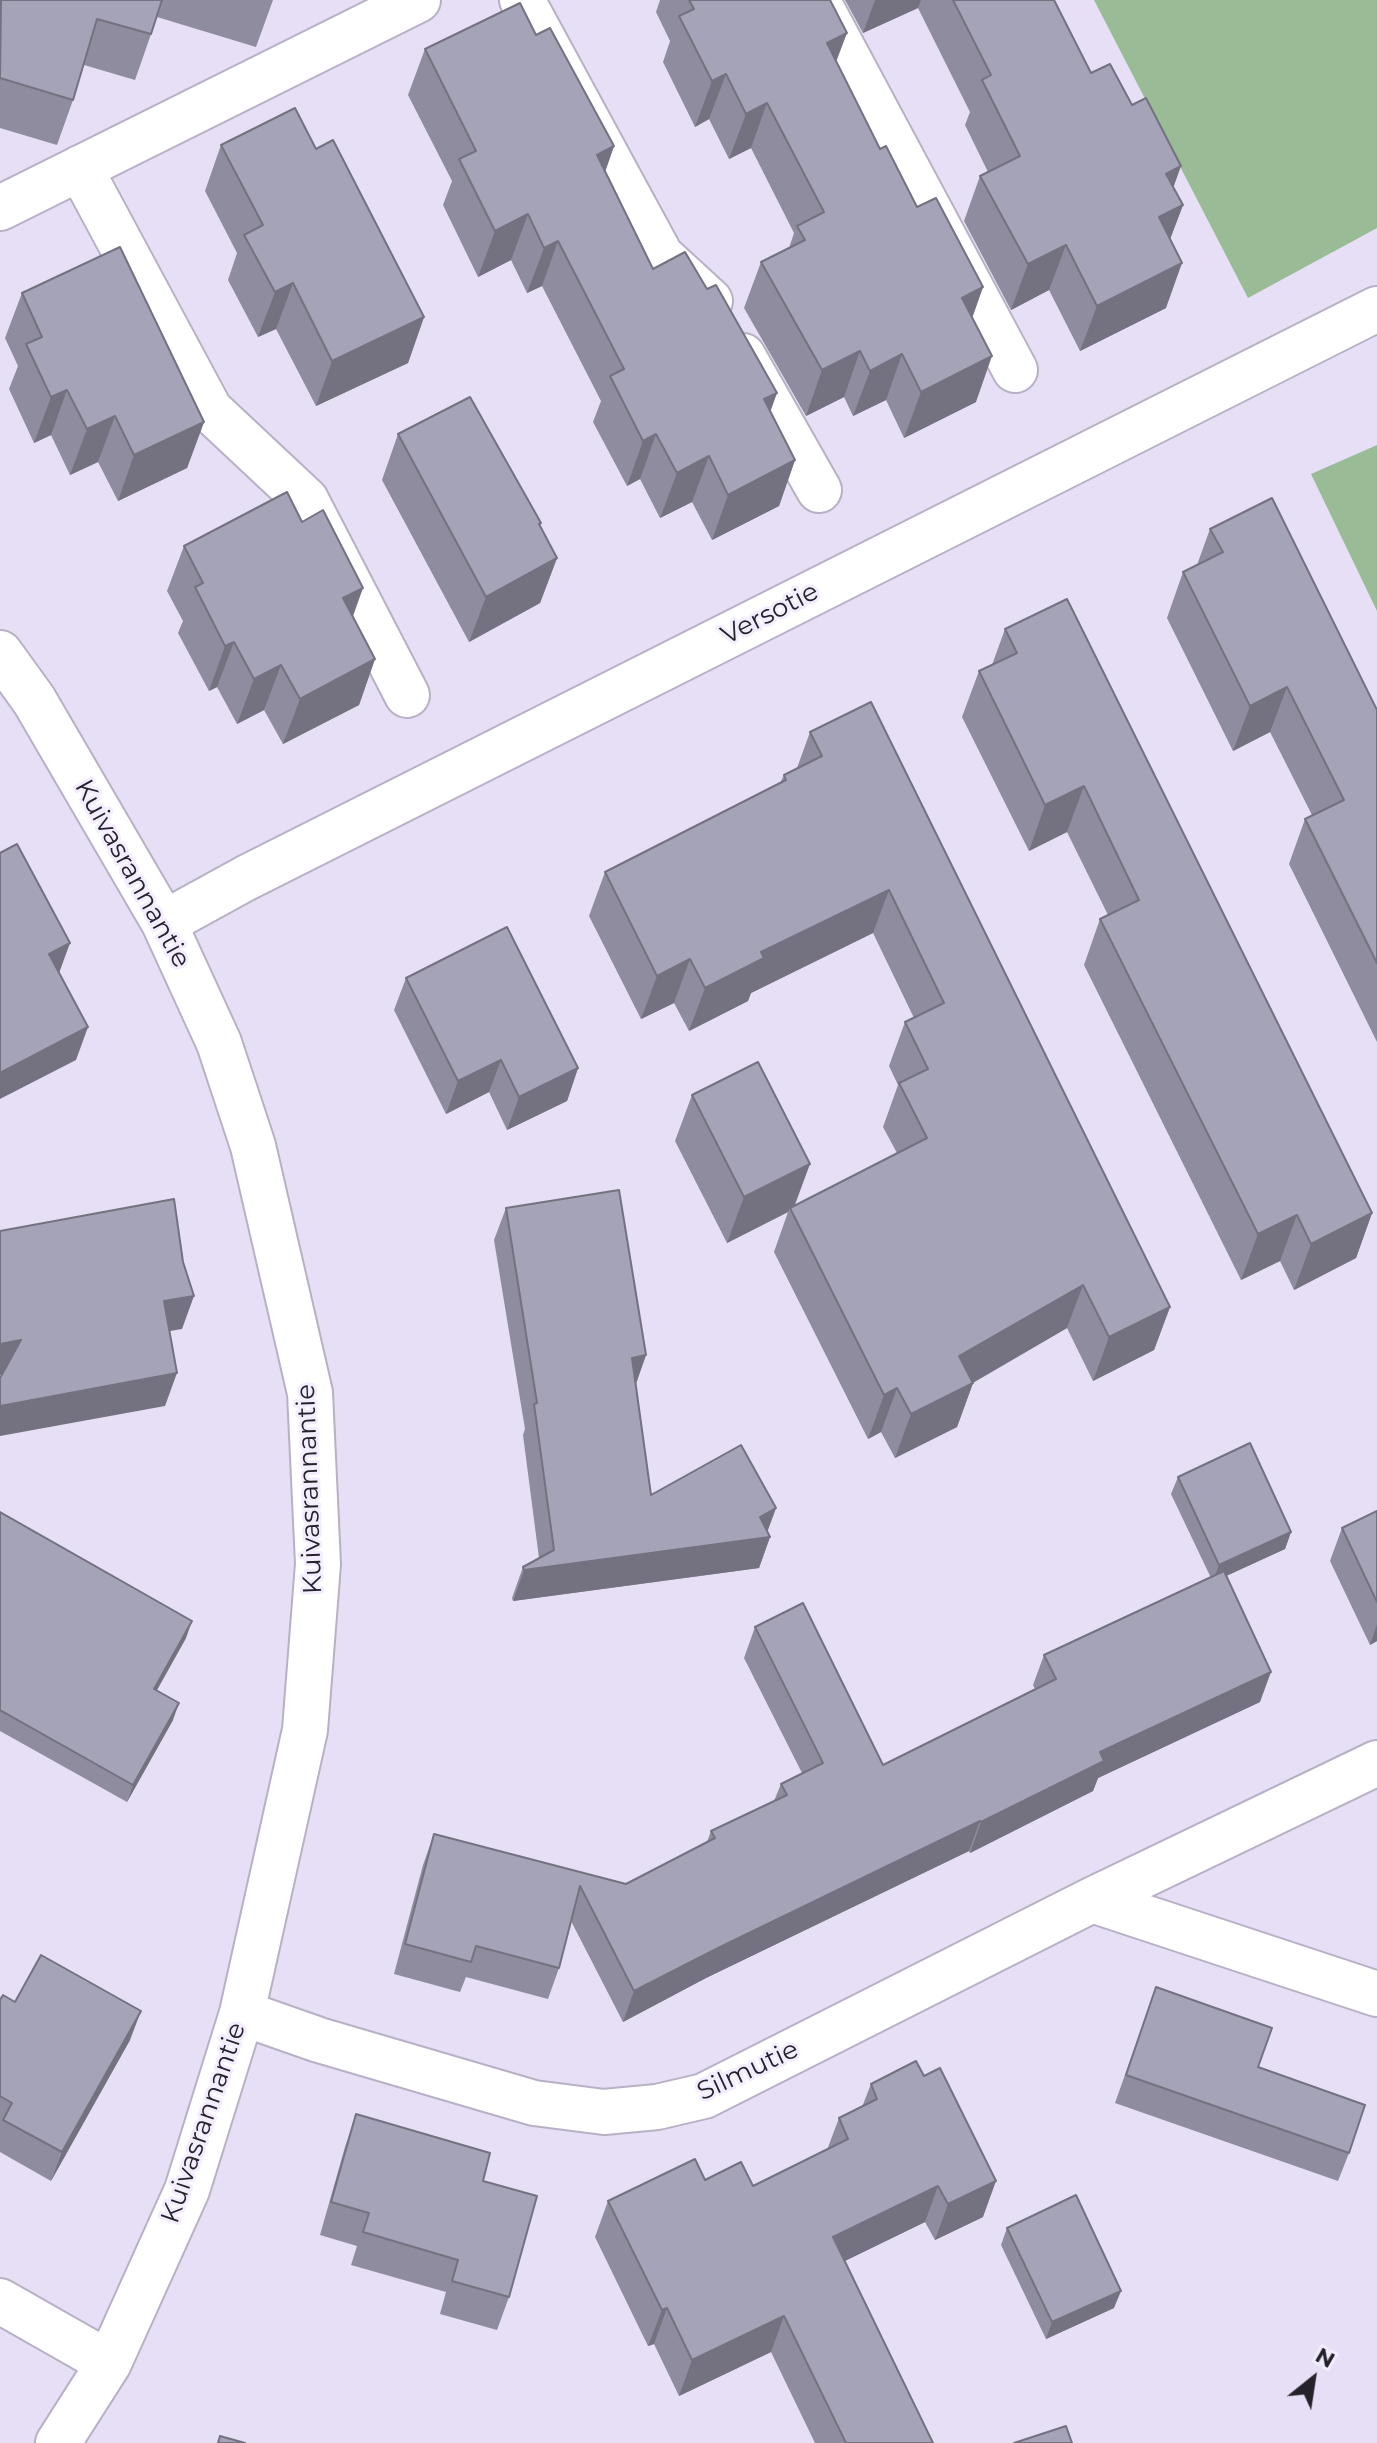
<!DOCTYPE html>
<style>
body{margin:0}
#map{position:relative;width:1377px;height:2443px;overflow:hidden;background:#e7dff5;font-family:Montserrat,sans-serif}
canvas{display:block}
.north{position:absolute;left:1273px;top:2339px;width:80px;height:80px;-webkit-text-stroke:6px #f3edff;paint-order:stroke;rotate:30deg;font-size:22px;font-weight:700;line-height:32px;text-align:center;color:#25222a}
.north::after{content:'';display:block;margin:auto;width:28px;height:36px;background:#25222a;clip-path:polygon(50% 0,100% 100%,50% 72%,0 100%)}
</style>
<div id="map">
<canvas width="1377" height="2443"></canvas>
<div class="north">N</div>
</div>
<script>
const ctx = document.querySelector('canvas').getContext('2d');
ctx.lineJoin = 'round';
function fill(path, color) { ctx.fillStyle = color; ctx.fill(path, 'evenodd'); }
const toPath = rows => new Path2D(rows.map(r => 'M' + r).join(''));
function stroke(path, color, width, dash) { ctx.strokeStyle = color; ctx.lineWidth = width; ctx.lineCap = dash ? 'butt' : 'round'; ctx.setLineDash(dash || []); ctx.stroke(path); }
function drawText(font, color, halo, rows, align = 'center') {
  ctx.font = font + ' Montserrat,sans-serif'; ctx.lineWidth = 6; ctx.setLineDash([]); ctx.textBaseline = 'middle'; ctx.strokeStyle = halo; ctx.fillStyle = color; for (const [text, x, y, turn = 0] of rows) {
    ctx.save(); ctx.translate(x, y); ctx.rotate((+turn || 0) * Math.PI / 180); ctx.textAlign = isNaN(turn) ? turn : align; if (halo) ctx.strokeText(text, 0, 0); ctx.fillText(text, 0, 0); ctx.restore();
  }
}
fill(toPath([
 [1094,0,1377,0,1377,228,1248,298],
 [1377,445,1377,611,1311,474]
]), '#99bb95');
const minor = toPath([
 [522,0,661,256,710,301],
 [817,0,1015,370],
 [80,168,210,410,306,500,407,695],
 [0,208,418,0],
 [743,356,819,490],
 [0,653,34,700,164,923,219,1043,253,1146,310,1393,318,1564,305,1730,242,2013,187,2190,109,2363,58,2443],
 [164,923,246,878,1377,309],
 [1092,1900,1377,1994],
 [242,2013,319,2040,534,2103,604,2112,657,2107,704,2096,1092,1900,1377,1763],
 [0,2301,109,2363]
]);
stroke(minor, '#b8b0c5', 48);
stroke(minor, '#fff', 44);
fill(toPath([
 [0,0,273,0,256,47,157,17,135,80,84,65,73,100,57,145,0,128],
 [660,0,830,0,836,62,880,149,917,207,983,287,972,317,976,402,904,438,886,400,853,416,844,397,806,416,744,308,761,262,789,248,794,233,751,148,729,159,709,119,695,127,663,62,670,41,656,12],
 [845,0,1054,0,1091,73,1173,187,1183,205,1170,239,1166,308,1080,351,1049,290,1011,310,964,221,980,176,988,172,965,125,970,112,918,8,863,33],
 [536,35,614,146,605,172,653,269,770,412,795,460,779,506,712,540,692,502,660,518,640,479,627,486,593,422,601,401,542,286,527,293,511,260,478,277,443,205,452,181,408,95,425,49],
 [221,145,316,149,424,317,408,363,316,406,276,329,258,337,228,280,237,253,205,191],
 [22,293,204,422,187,468,118,501,98,462,70,475,51,435,34,443,9,389,18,366,5,338],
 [398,434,541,523,540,526,557,558,540,603,469,642,382,480],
 [1210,529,1377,710,1377,1042,1289,864,1305,819,1312,815,1270,732,1233,751,1167,618,1183,572,1197,565],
 [184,546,375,659,359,705,283,744,264,710,237,724,217,687,209,691,178,633,183,621,167,591],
 [1005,629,1372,1213,1356,1258,1294,1290,1280,1261,1241,1280,1084,965,1100,919,1108,915,1067,832,1029,851,962,717,979,671,992,665],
 [810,732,1170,1307,1154,1350,1093,1381,1067,1328,973,1383,957,1427,895,1458,881,1432,868,1439,774,1252,788,1212,727,1243,675,1141,692,1095,794,1206,897,1153,883,1127,898,1085,889,1066,905,1022,914,1018,873,933,751,993,748,1001,689,1031,674,1003,641,1019,589,916,605,872,780,783,784,775,797,768],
 [406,978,578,1068,567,1101,507,1130,489,1092,446,1114,394,1010],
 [506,1208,646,1355,636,1384,651,1495,776,1508,767,1532,770,1537,759,1568,513,1601,512,1598,523,1567,539,1558,523,1435,525,1429,494,1240],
 [1178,1477,1291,1532,1285,1549,1226,1576,1260,1702,1098,1778,1093,1791,970,1853,969,1851,706,1978,623,2022,571,1921,559,1968,548,1999,466,1977,460,1992,394,1974,423,1865,434,1834,626,1884,707,1842,711,1831,774,1801,781,1784,802,1773,744,1658,755,1627,883,1765,1035,1689,1033,1685,1044,1655,1211,1578,1171,1494],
 [1377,1511,1377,1641,1370,1645,1330,1561,1342,1528],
 [0,1512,186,1638,157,1690,173,1720,127,1802,0,1731],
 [1156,1987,1258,2067,1349,2153,1338,2181,1115,2103],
 [0,2000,15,2002,130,2040,51,2181,0,2152],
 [871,2084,983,2217,935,2240,925,2222,845,2261,933,2443,815,2443,771,2352,679,2396,654,2344,648,2346,595,2237,608,2201,705,2180,753,2186,827,2150,839,2118,862,2107],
 [356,2114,483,2181,509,2297,497,2330,440,2314,446,2292,351,2265,357,2246,320,2235,345,2147],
 [1007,2228,1114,2308,1046,2339,1001,2245]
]), '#8e8c9e');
fill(toPath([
 [875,0,921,0,918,8,863,33],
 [847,33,830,78,827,43],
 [726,74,709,119,695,127,712,81],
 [767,103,751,148,729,159,746,114],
 [614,146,598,192,597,155],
 [1181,166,1165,211,1166,174],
 [1183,205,1166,250,1159,217],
 [528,214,511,260,478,277,495,231],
 [558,241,542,286,527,293,544,248],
 [1066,245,1049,290,1011,310,1028,264],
 [1182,263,1166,308,1080,351,1097,306],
 [293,283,276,329,258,337,275,292],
 [983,287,967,333,962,298],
 [424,317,408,363,316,406,332,361],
 [860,351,844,397,806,416,822,370],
 [902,354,886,400,853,416,870,371],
 [992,356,976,402,904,438,921,392],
 [67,390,51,435,34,443,51,397],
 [777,393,761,438,764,399],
 [115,416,98,462,70,475,87,429],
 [204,422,187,468,118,501,134,455],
 [656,434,640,479,627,486,643,441],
 [709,456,692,502,660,518,677,473],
 [795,460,779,506,712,540,728,495],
 [557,558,540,603,469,642,486,597],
 [363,588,347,633,343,598],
 [234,642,217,687,209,691,225,646],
 [375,659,359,705,283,744,300,699],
 [281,665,264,710,237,724,254,679],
 [1287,687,1270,732,1233,751,1250,706],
 [1084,786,1067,832,1029,851,1045,805],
 [889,890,873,933,751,993,748,1001,689,1031,705,988,761,952],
 [70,943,58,976,49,954],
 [690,959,674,1003,641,1019,657,976],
 [88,1027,76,1060,0,1099,0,1073],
 [501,1060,489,1092,446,1114,458,1081],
 [578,1068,567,1101,507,1130,519,1097],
 [810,1164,793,1210,790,1208,788,1212,727,1243,744,1197],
 [1372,1213,1356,1258,1294,1290,1311,1244],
 [1297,1215,1280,1261,1241,1280,1258,1234],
 [1083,1285,1067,1328,960,1390,973,1383,957,1427,895,1458,911,1414,959,1356],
 [194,1296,182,1329,152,1334,164,1301],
 [1170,1307,1154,1350,1093,1381,1109,1337],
 [21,1340,10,1373,0,1375,0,1344],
 [646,1355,635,1386,632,1358],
 [177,1373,165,1406,0,1436,0,1406],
 [897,1388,881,1432,868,1439,884,1395],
 [776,1508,765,1538,770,1537,759,1568,513,1601,524,1570,760,1517],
 [1291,1532,1285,1549,1213,1582,1219,1565],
 [192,1621,186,1638,148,1706,154,1689],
 [1377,1624,1377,1641,1370,1645],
 [1271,1672,1260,1702,1098,1778,1093,1791,970,1853,981,1822,1100,1752],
 [179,1703,173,1720,127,1802,133,1785],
 [980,1821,969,1851,706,1978,623,2022,634,1991,718,1948],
 [141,2011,130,2040,51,2181,62,2152],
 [996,2181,983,2217,935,2240,948,2204],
 [938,2186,925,2222,820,2273,833,2237],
 [1121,2291,1114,2308,1046,2339,1052,2322],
 [667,2308,654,2344,648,2346,662,2310],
 [784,2316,771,2352,679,2396,692,2360]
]), '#747281');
const building = toPath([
 [1,0,162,0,151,34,97,19,73,100,0,78,1,0],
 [689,0,830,0,847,33,827,43,880,149,886,146,917,207,936,198,983,287,962,298,992,356,921,392,902,354,870,371,860,351,822,370,761,262,805,240,797,226,824,212,767,103,746,114,726,74,712,81,679,16,694,9,689,0],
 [953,0,1054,0,1091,73,1110,64,1132,105,1146,98,1181,166,1166,174,1183,205,1159,217,1182,263,1097,306,1066,245,1028,264,980,176,1020,156,982,80,991,75,953,0],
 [520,3,536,35,550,28,614,146,597,155,653,269,685,252,707,289,716,285,777,393,764,399,795,460,728,495,709,456,677,473,656,434,643,441,610,376,624,369,558,241,544,248,528,214,495,231,459,159,476,151,425,49,520,3],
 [295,108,316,149,333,140,424,317,332,361,293,283,275,292,244,235,263,225,221,145,295,108],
 [120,247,204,422,134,455,115,416,87,429,67,390,51,397,26,344,42,337,22,293,120,247],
 [470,397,541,523,539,524,557,558,486,597,398,434,470,397],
 [287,492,302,522,323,510,363,588,343,598,375,659,300,699,281,665,254,679,234,642,225,646,195,587,203,583,184,546,287,492],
 [1272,498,1377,710,1377,963,1305,819,1344,800,1287,687,1250,706,1183,572,1223,552,1210,529,1272,498],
 [1067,599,1372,1213,1311,1244,1297,1215,1258,1234,1100,919,1139,900,1084,786,1045,805,979,671,1017,653,1005,629,1067,599],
 [871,702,1170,1307,1109,1337,1083,1285,959,1356,973,1383,911,1414,897,1388,884,1395,790,1208,927,1138,899,1083,928,1069,905,1022,944,1003,889,890,761,952,764,958,705,988,690,959,657,976,605,872,786,780,784,775,822,756,810,732,871,702],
 [17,844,70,943,49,954,88,1027,0,1073,0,853,17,844],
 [507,927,578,1068,519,1097,501,1060,458,1081,406,978,507,927],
 [758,1062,810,1164,744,1197,692,1095,758,1062],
 [619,1190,646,1355,632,1358,651,1495,741,1445,776,1508,760,1517,770,1537,524,1570,523,1567,554,1550,534,1404,537,1403,506,1208,619,1190],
 [174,1199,183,1262,194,1296,164,1301,177,1373,0,1406,0,1378,21,1340,0,1344,0,1231,174,1199],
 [1250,1443,1291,1532,1219,1565,1178,1477,1250,1443],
 [1377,1511,1377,1602,1342,1528,1377,1511],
 [0,1512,192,1621,154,1689,179,1703,133,1785,0,1710,0,1512],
 [1224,1571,1271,1672,1100,1752,1104,1761,981,1822,980,1821,718,1948,634,1991,580,1886,559,1968,476,1946,471,1962,405,1944,434,1834,626,1884,715,1838,711,1831,787,1795,781,1784,823,1763,755,1627,803,1603,883,1765,1056,1679,1044,1655,1224,1571],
 [41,1955,141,2011,62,2152,3,2120,12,2103,0,2096,0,2000,3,1995,15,2002,41,1955],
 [1156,1987,1272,2028,1258,2067,1365,2105,1349,2153,1126,2075,1156,1987],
 [916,2061,924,2076,940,2068,996,2181,948,2204,938,2186,833,2237,933,2443,846,2443,784,2316,692,2360,667,2308,662,2310,608,2201,695,2159,705,2180,741,2162,753,2186,848,2139,839,2118,877,2099,871,2084,916,2061],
 [356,2114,490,2153,483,2181,537,2196,509,2297,452,2281,458,2260,363,2232,369,2213,331,2202,356,2114],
 [1076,2195,1121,2291,1052,2322,1007,2228,1076,2195],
 [1066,2426,1072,2443,1014,2443,1066,2426],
 [220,2436,245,2443,218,2443,220,2436]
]);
fill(building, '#a5a3b8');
stroke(building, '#747281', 2);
drawText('26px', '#25222a', '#f3edff', [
 ["Versotie",770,614,-27],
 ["Kuivasrannantie",132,874,61],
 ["Kuivasrannantie",310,1489,-92],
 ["Silmutie",748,2071,-25],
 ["Kuivasrannantie",204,2123,-71]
]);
</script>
